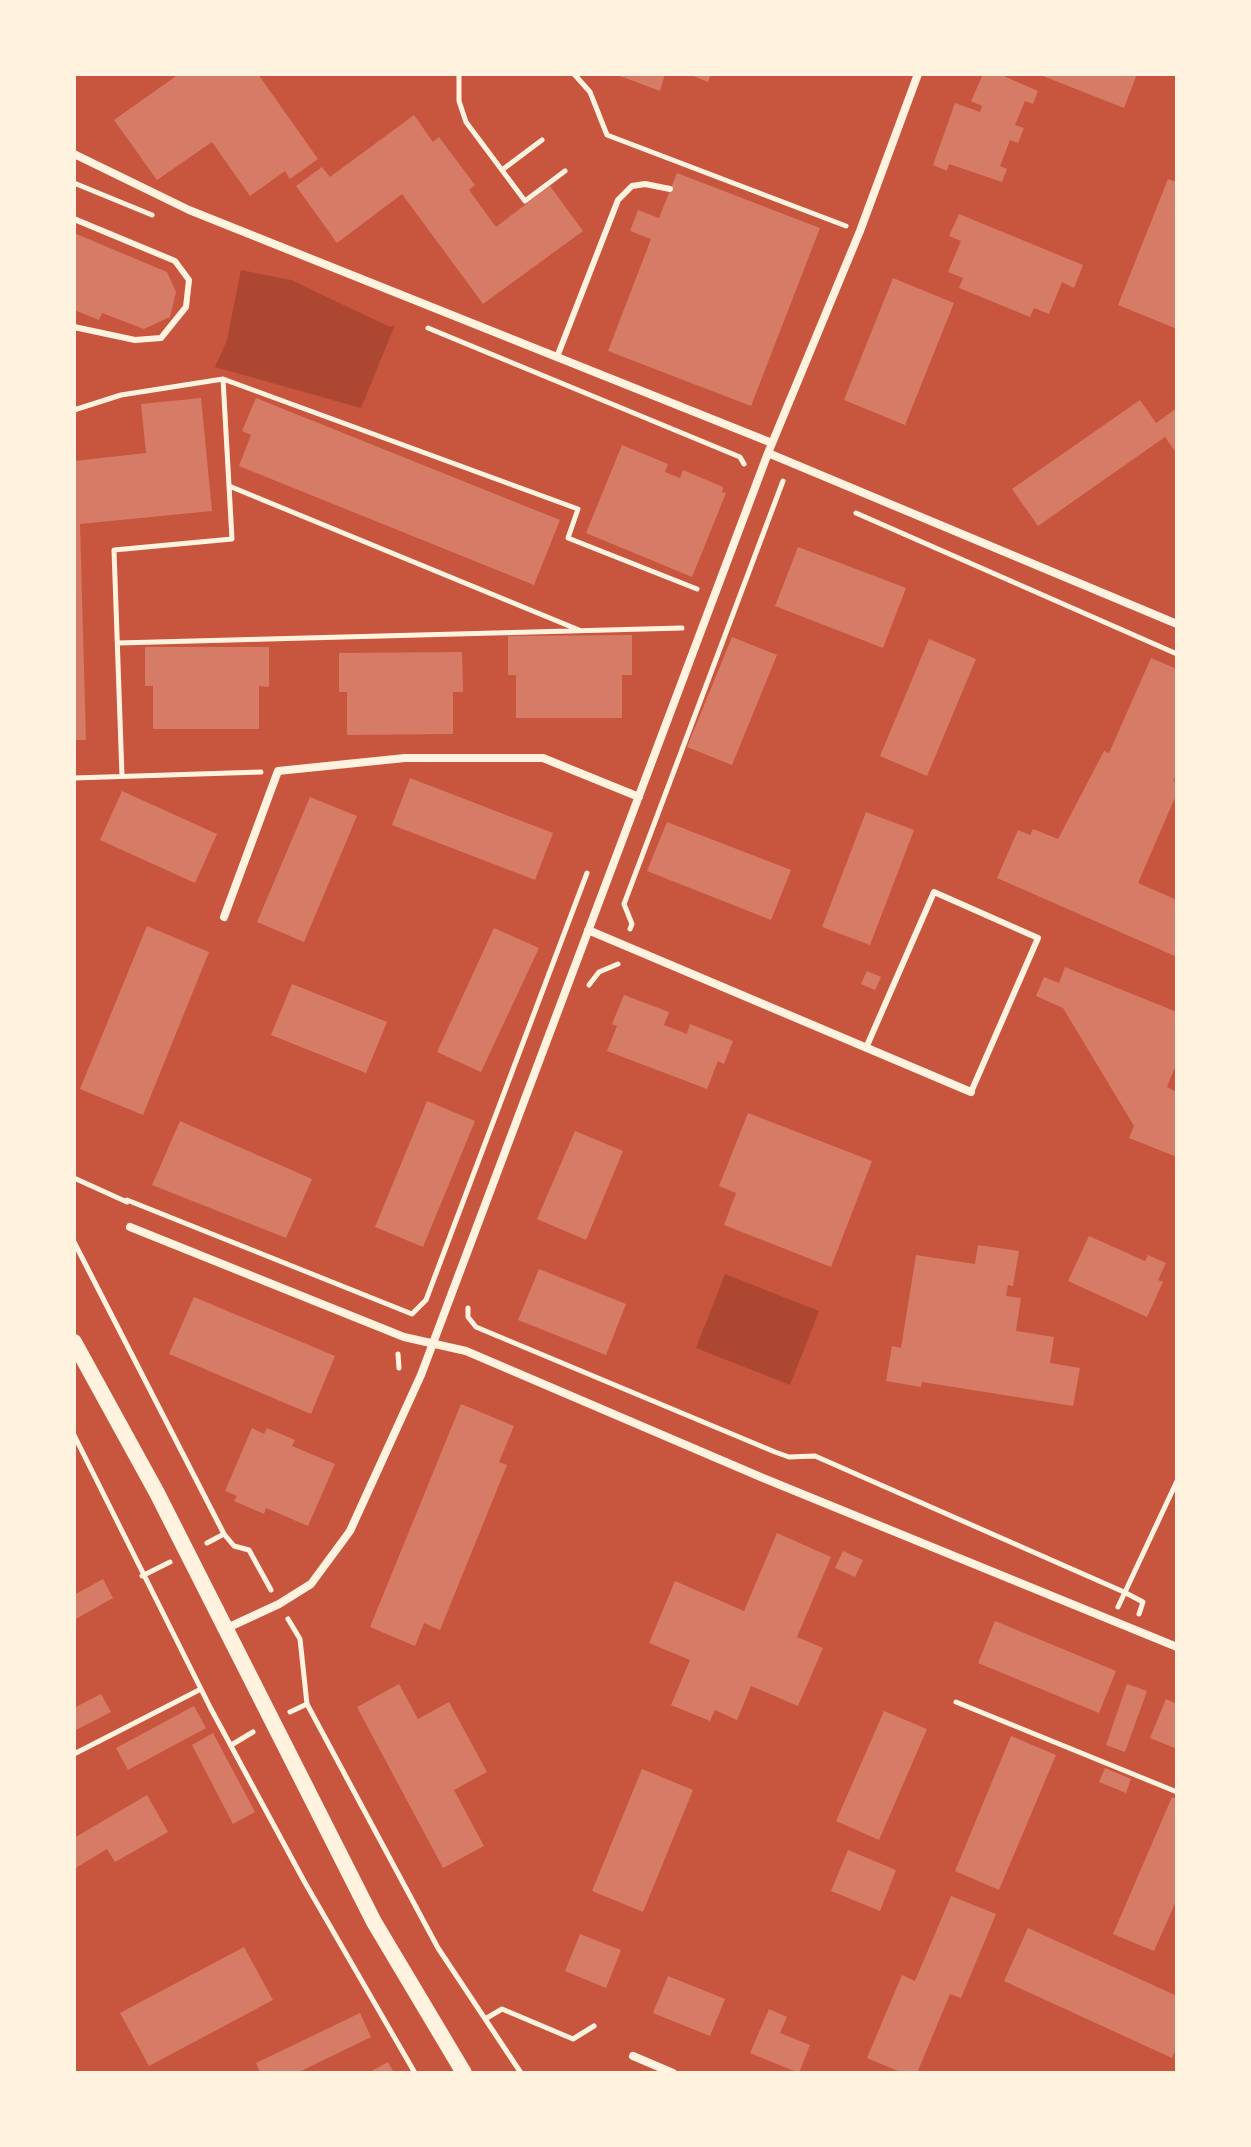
<!DOCTYPE html>
<style>
body{margin:0}
#map{position:relative;width:1251px;height:2147px;overflow:hidden;background:#c8553d;font-family:"Public Sans",sans-serif}
canvas{display:block}
.frame{position:absolute;inset:0;border:76px solid #fff3e0;pointer-events:none}
</style>
<div id="map">
<canvas width="1251" height="2147"></canvas>
<div class="frame"></div>
</div>
<script>
const ctx = document.querySelector('canvas').getContext('2d');
ctx.lineJoin = 'round';
function fill(path, color) { ctx.fillStyle = color; ctx.fill(path, 'evenodd'); }
const toPath = rows => new Path2D(rows.map(r => 'M' + r).join(''));
function stroke(path, color, width, dash) { ctx.strokeStyle = color; ctx.lineWidth = width; ctx.lineCap = dash ? 'butt' : 'round'; ctx.setLineDash(dash || []); ctx.stroke(path); }
fill(toPath([
 [241,270,291,280,390,327,395,325,361,408,215,367,227,340],
 [725,1274,819,1311,790,1385,696,1348]
]), '#ae4732');
fill(toPath([
 [179,74,258,74,318,159,290,179,285,171,250,196,212,142,157,180,114,120],
 [615,74,665,74,660,91],
 [688,74,711,74,708,82],
 [983,74,999,74,1038,91,1033,104,1025,101,1015,125,1024,128,1018,143,1010,140,1000,166,1007,169,1002,182,949,164,947,171,933,165,955,103,980,112,982,106,971,101],
 [1038,74,1137,74,1124,108],
 [414,115,433,142,439,137,475,185,469,190,496,227,550,186,583,231,483,304,402,194,337,243,296,186,322,167,330,177],
 [677,173,820,228,751,406,608,351,651,239,630,231,638,210,659,218],
 [1168,179,1177,182,1177,329,1118,305],
 [959,214,1083,265,1074,288,1062,282,1049,314,1034,308,1030,317,959,288,963,278,948,272,961,241,949,236],
 [74,233,167,272,176,292,170,317,144,329,102,313,99,320,74,310],
 [893,278,954,303,905,425,844,400],
 [201,398,212,511,80,524,86,740,74,740,74,461,146,453,141,404],
 [256,398,560,520,534,585,239,466,251,435,242,431],
 [1140,400,1156,423,1177,408,1177,454,1165,437,1038,526,1012,489],
 [622,445,668,464,665,472,680,478,683,470,723,487,722,492,726,493,692,577,586,533],
 [798,547,906,588,883,648,775,606],
 [632,635,632,675,622,675,622,718,516,718,516,675,508,675,508,636],
 [732,637,777,655,732,765,687,747],
 [929,639,976,659,927,776,880,756],
 [145,647,269,647,269,687,259,686,259,729,153,729,153,686,145,686],
 [462,652,463,692,453,692,453,734,347,735,347,692,339,692,339,653],
 [1151,658,1177,669,1177,773,1173,781,1177,783,1177,793,1138,883,1177,900,1177,957,997,878,1018,830,1030,835,1033,829,1058,839,1104,751,1109,753],
 [410,778,553,833,535,880,392,825],
 [122,791,217,834,195,883,100,840],
 [310,797,357,816,304,942,257,922],
 [866,812,914,830,870,945,822,927],
 [667,822,791,870,771,920,647,871],
 [147,926,209,952,143,1115,80,1089],
 [494,928,539,948,481,1072,437,1052],
 [1065,967,1177,1012,1177,1062,1167,1087,1177,1092,1177,1157,1129,1138,1134,1126,1063,1008,1036,996,1044,977,1059,983],
 [867,971,881,977,875,990,861,984],
 [292,984,387,1022,366,1073,271,1035],
 [624,995,669,1012,664,1025,687,1034,690,1024,733,1041,724,1064,718,1061,707,1089,607,1051,617,1026,612,1024],
 [427,1101,475,1121,423,1247,375,1227],
 [748,1113,872,1161,831,1267,724,1225,736,1193,719,1186],
 [180,1121,312,1179,286,1238,152,1185],
 [575,1131,623,1151,586,1240,537,1219],
 [1089,1236,1145,1261,1148,1255,1166,1263,1158,1280,1163,1282,1147,1317,1068,1281],
 [978,1245,1019,1251,1013,1286,1008,1285,1006,1296,1021,1298,1016,1331,1054,1337,1050,1363,1080,1368,1073,1406,922,1382,921,1387,886,1381,892,1346,901,1348,916,1255,975,1264],
 [539,1269,626,1304,606,1355,518,1320],
 [194,1297,335,1356,311,1414,169,1354],
 [461,1404,514,1426,499,1462,507,1465,440,1630,424,1623,415,1646,370,1627],
 [252,1428,264,1434,267,1428,295,1440,292,1446,335,1464,308,1526,266,1508,264,1514,234,1501,237,1496,225,1491],
 [777,1533,831,1557,797,1637,823,1648,798,1706,751,1686,737,1720,715,1710,710,1721,671,1705,690,1660,649,1643,675,1581,744,1611],
 [843,1551,863,1560,855,1577,835,1568],
 [103,1579,113,1598,74,1620,74,1595],
 [995,1621,1116,1671,1099,1713,978,1663],
 [399,1684,418,1719,449,1702,487,1772,454,1790,484,1846,443,1868,357,1707],
 [1127,1684,1147,1691,1125,1752,1106,1745],
 [101,1694,111,1712,74,1731,74,1708],
 [1166,1699,1177,1704,1177,1749,1150,1738],
 [194,1706,206,1728,128,1770,116,1748],
 [884,1711,927,1729,879,1840,836,1821],
 [213,1733,255,1812,233,1824,192,1745],
 [1011,1736,1056,1755,999,1890,955,1871],
 [1105,1768,1131,1779,1126,1793,1099,1782],
 [642,1769,693,1790,643,1912,592,1891],
 [147,1795,168,1832,115,1862,107,1849,74,1869,74,1838],
 [1172,1797,1177,1799,1177,1899,1154,1951,1113,1934],
 [848,1850,896,1870,880,1911,831,1891],
 [951,1896,996,1914,961,1998,950,1994,917,2073,903,2073,867,2058,902,1975,915,1981],
 [1028,1928,1177,1996,1177,2046,1172,2058,1004,1981],
 [580,1934,621,1950,606,1988,565,1971],
 [244,1947,273,2000,149,2066,120,2013],
 [668,1976,725,1999,710,2036,653,2013],
 [769,2009,787,2017,780,2033,810,2045,799,2073,750,2053],
 [360,2013,371,2037,297,2073,260,2073,256,2063],
 [388,2062,394,2073,368,2073]
]), '#d67c66');
stroke(toPath([
 [459,74,459,101,466,122,525,201,565,171],
 [574,74,590,92,607,135,846,226],
 [502,170,542,140],
 [74,183,152,215],
 [428,328,740,457,744,464],
 [223,379,578,509,568,538,697,589],
 [74,410,121,395,223,379,232,539,114,550,122,776],
 [229,486,579,630],
 [856,513,1177,654],
 [118,643,682,628],
 [74,778,261,772],
 [630,929,632,924,624,904,783,481],
 [589,985,599,972,618,964],
 [74,1178,127,1202],
 [127,1200,412,1314,426,1300,587,873],
 [74,1242,224,1534,234,1546,249,1550,271,1590],
 [468,1308,468,1317,476,1327,775,1452,789,1457,815,1456,1124,1592,1143,1602,1139,1614],
 [398,1354,399,1368],
 [74,1435,211,1709,304,1881,415,2073],
 [207,1543,224,1534],
 [142,1576,170,1562],
 [1118,1607,1177,1481],
 [288,1619,300,1639,307,1704,438,1948,521,2073],
 [956,1702,1177,1792],
 [290,1712,307,1704],
 [233,1744,253,1732],
 [74,1754,201,1689],
 [485,2019,502,2009,573,2039,594,2026]
]), '#fff3e0', 5);
stroke(toPath([
 [74,219,175,261,189,280,186,307,161,338,135,340,74,327],
 [557,357,618,200,632,186,645,184,670,189],
 [866,1048,934,892,1038,938,971,1092]
]), '#fff3e0', 6);
stroke(toPath([
 [74,154,189,210,772,443],
 [768,453,1177,624],
 [224,917,278,771,405,758,543,758,639,797],
 [588,930,971,1092],
 [130,1227,404,1337,466,1351,763,1478,1177,1647],
 [225,1629,279,1604,311,1584,350,1531,421,1375,768,453,860,231,918,74],
 [633,2056,673,2073]
]), '#fff3e0', 8);
stroke(toPath([
 [74,1342,157,1493,374,1922,464,2073]
]), '#fff3e0', 16);
</script>
